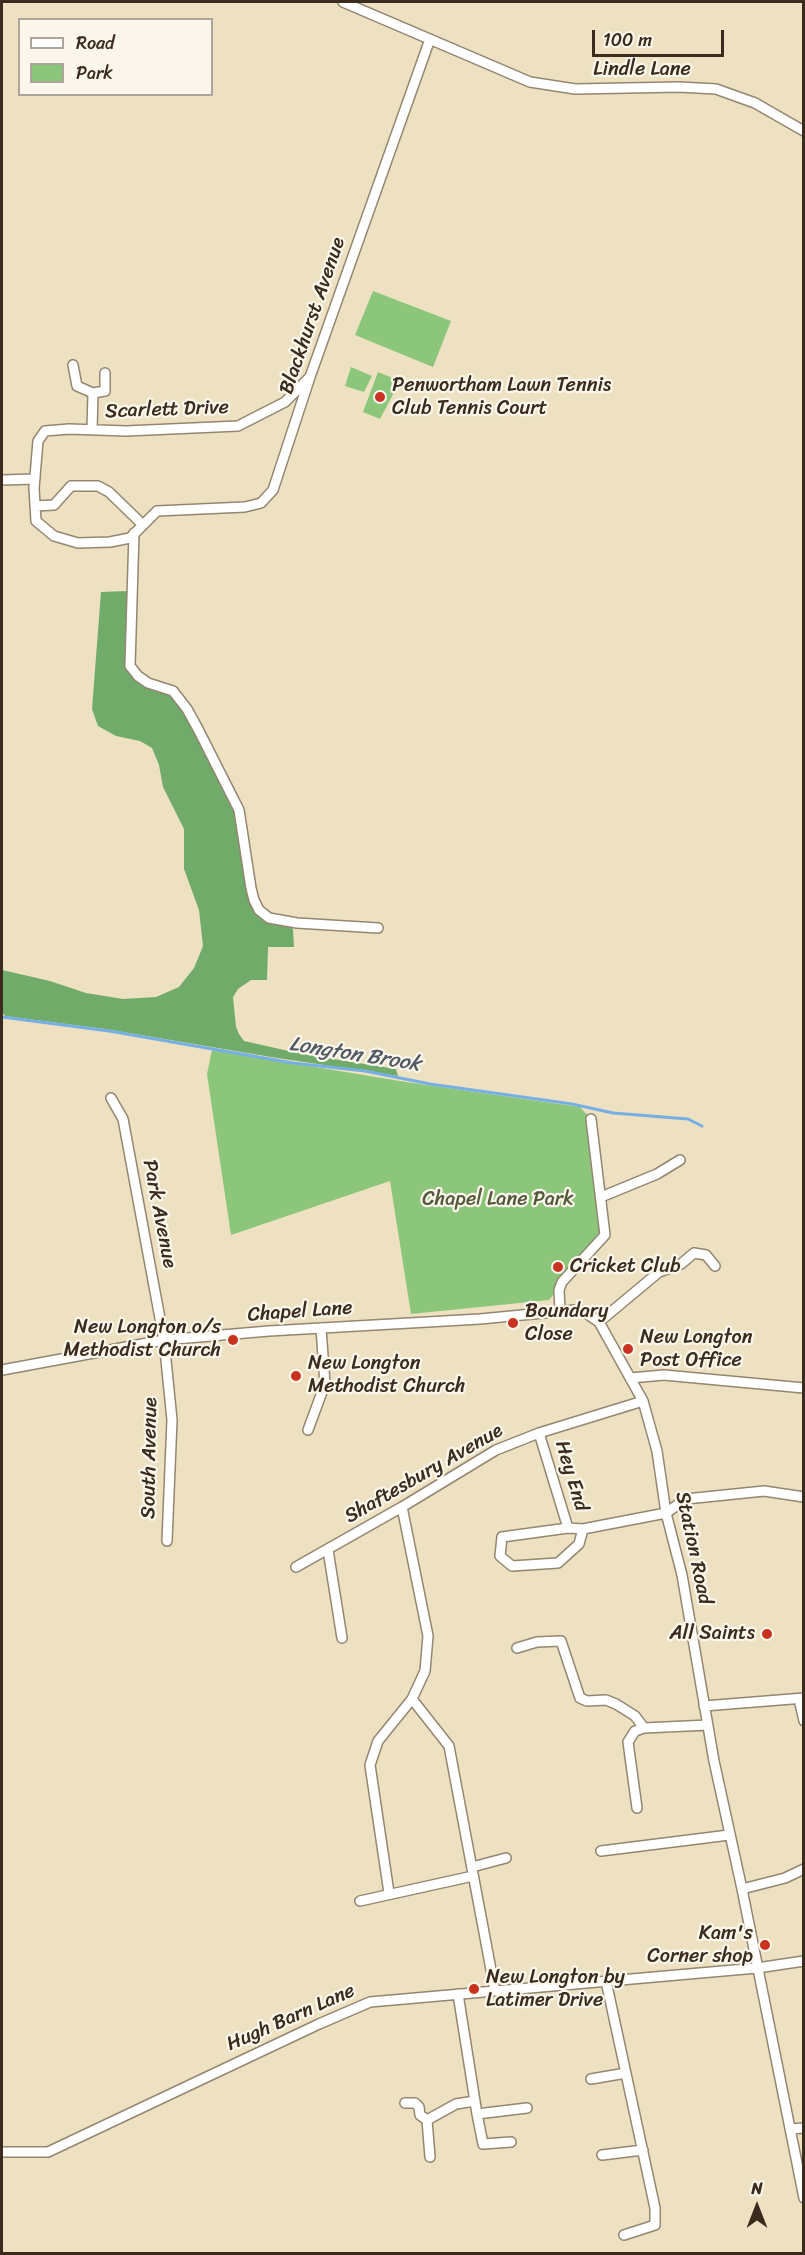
<!DOCTYPE html>
<style>
body{margin:0}
#map{position:relative;width:805px;height:2255px;overflow:hidden;background:#ede1c1;font-family:Sriracha,sans-serif}
canvas{display:block}
.frame{position:absolute;inset:0;border:3px solid #3b2a1e;pointer-events:none}
.legend{position:absolute;left:18px;top:18px;width:195px;height:78px;box-sizing:border-box;background:#fbf7ec;border:2px solid #aea59a;margin:0;padding:8px 10px;list-style:none;font-size:18px;color:#3b2a1e}
.legend li{display:flex;align-items:center;gap:12px;height:30px}
.legend b{width:30px;border:2px solid #aea59a}
.north{position:absolute;left:727px;top:2177px;width:60px;height:60px;-webkit-text-stroke:4px #fbf7ec;paint-order:stroke;rotate:0deg;font-size:16px;font-weight:700;line-height:24px;text-align:center;color:#3b2a1e}
.north::after{content:'';display:block;margin:auto;width:21px;height:27px;background:#3b2a1e;clip-path:polygon(50% 0,100% 100%,50% 72%,0 100%)}
.scale{position:absolute;left:592px;top:30px;width:132px;height:27px;box-sizing:border-box;border:3px solid #3b2a1e;border-top:0;padding-left:8px;font-size:18px;line-height:21px;white-space:nowrap;color:#3b2a1e;-webkit-text-stroke:4px #fbf7ec;paint-order:stroke}
</style>
<div id="map">
<canvas width="805" height="2255"></canvas>
<div class="frame"></div>
<ul class="legend">
<li><b style="height:8px;background:#fff"></b>Road</li>
<li><b style="height:16px;background:#8bc67a"></b>Park</li>
</ul>
<div class="north">N</div>
<div class="scale">100 m</div>
</div>
<script>
const ctx = document.querySelector('canvas').getContext('2d');
ctx.lineJoin = 'round';
function fill(path, color) { ctx.fillStyle = color; ctx.fill(path, 'evenodd'); }
const toPath = rows => new Path2D(rows.map(r => 'M' + r).join(''));
function stroke(path, color, width, dash) { ctx.strokeStyle = color; ctx.lineWidth = width; ctx.lineCap = dash ? 'butt' : 'round'; ctx.setLineDash(dash || []); ctx.stroke(path); }
function drawText(font, color, halo, rows, align = 'center') {
  ctx.font = font + ' Sriracha,sans-serif'; ctx.lineWidth = 4.5; ctx.setLineDash([]); ctx.textBaseline = 'middle'; ctx.strokeStyle = halo; ctx.fillStyle = color; for (const [text, x, y, turn = 0] of rows) {
    ctx.save(); ctx.translate(x, y); ctx.rotate((+turn || 0) * Math.PI / 180); ctx.textAlign = isNaN(turn) ? turn : align; if (halo) ctx.strokeText(text, 0, 0); ctx.fillText(text, 0, 0); ctx.restore();
  }
}
fill(toPath([
 [373,291,451,321,433,367,355,335],
 [351,367,372,376,364,392,345,386],
 [378,372,400,381,380,419,363,412],
 [212,1050,406,1082,580,1107,591,1119,606,1231,549,1300,411,1314,390,1181,231,1235,207,1074]
]), '#8bc67a');
fill(toPath([
 [128,591,127,663,174,696,184,708,235,810,252,905,258,917,291,926,293,930,294,947,268,947,267,980,251,980,238,989,233,997,236,1027,239,1034,244,1041,302,1054,396,1069,398,1076,277,1058,105,1029,5,1016,2,1012,2,970,50,981,86,993,123,999,156,997,179,987,194,968,203,946,199,910,184,869,184,829,163,787,159,765,152,748,140,741,116,736,98,726,92,709,101,592]
]), '#70ab6a');
stroke(toPath([
 [2,1017,109,1031,293,1063,365,1071,430,1084,572,1104,613,1113,688,1119,702,1126]
]), '#76afe6', 3);
const minor = toPath([
 [343,2,530,82,575,89,679,87,716,89,755,103,804,131],
 [73,365,77,386,93,393],
 [310,377,285,402,238,426,126,431,69,429,45,431,38,441,34,488,36,521,54,536,78,543,110,542,130,538,157,511,245,507,261,503,273,490,310,377,430,39],
 [92,430,93,393,105,391,105,373],
 [2,480,35,479],
 [35,506,54,505,71,486,98,486,109,492,143,525],
 [134,533,130,666,138,676,148,683,173,691,187,709,198,729,239,810,251,888,254,900,259,910,269,918,297,923,378,928],
 [111,1098,123,1119,164,1340,172,1420,167,1541],
 [601,1197,657,1174,680,1160],
 [560,1311,559,1290,562,1282,605,1235,591,1119],
 [599,1322,659,1272,681,1264,694,1253,706,1255,715,1266],
 [2,1370,164,1340,269,1331,480,1319,575,1310,583,1311,599,1322,643,1401,657,1451,666,1513,682,1575,714,1761,742,1889,804,2198],
 [630,1378,664,1375,804,1388],
 [308,1430,325,1384,321,1328],
 [539,1433,568,1528],
 [583,1529,579,1544,558,1563,512,1566,500,1556,502,1537,568,1528,583,1529,666,1513,686,1499,764,1491,804,1497],
 [328,1550,342,1638],
 [296,1567,402,1507,496,1450,539,1433,643,1401],
 [517,1648,537,1642,561,1641,580,1698,587,1701,606,1700,616,1704,635,1716,644,1728,708,1725],
 [412,1699,449,1746,495,1991],
 [799,1699,804,1721],
 [704,1706,804,1698],
 [637,1808,628,1742,635,1731,644,1728],
 [601,1851,729,1835],
 [472,1867,506,1858],
 [742,1889,785,1878,804,1869],
 [389,1893,370,1765,378,1741,412,1699,425,1671,428,1636,402,1507],
 [360,1901,473,1876],
 [606,1981,655,2208,655,2225,624,2235],
 [458,1994,477,2114,527,2108],
 [591,2079,626,2073],
 [405,2103,415,2103,419,2107,420,2115,427,2120],
 [477,2114,483,2144,511,2142],
 [790,2129,804,2128],
 [2,2152,48,2152,319,2024,370,2002,757,1968,804,1961],
 [602,2155,643,2150],
 [430,2157,427,2120,456,2104,475,2101]
]);
stroke(minor, '#948670', 12);
stroke(minor, '#fff', 9);
for (const [x, y, r, color] of [
 [380,397,6,"#c8321e"],
 [558,1267,6,"#c8321e"],
 [513,1323,6,"#c8321e"],
 [233,1340,6,"#c8321e"],
 [628,1349,6,"#c8321e"],
 [296,1376,6,"#c8321e"],
 [767,1634,6,"#c8321e"],
 [765,1945,6,"#c8321e"],
 [474,1989,6,"#c8321e"]
]) { const dot = new Path2D(); dot.arc(x, y, r, 0, 2 * Math.PI); ctx.fillStyle = color; ctx.fill(dot); stroke(dot, '#fbf7ec', 2); }
drawText('20px', '#3b2a1e', '#fbf7ec', [
 ["Lindle Lane",642,70],
 ["Blackhurst Avenue",313,316,-71],
 ["Scarlett Drive",167,410,-2],
 ["Park Avenue",159,1214,79],
 ["Chapel Lane",300,1312,-4],
 ["South Avenue",150,1458,-89],
 ["Shaftesbury Avenue",424,1474,-30],
 ["Hey End",571,1476,73],
 ["Station Road",693,1548,78],
 ["Hugh Barn Lane",291,2018,-24]
]);
drawText('20px', '#3b2a1e', '#fbf7ec', [
 ["Penwortham Lawn Tennis",392,386],
 ["Club Tennis Court",392,409],
 ["Cricket Club",570,1267],
 ["Boundary",525,1312],
 ["Close",525,1335],
 ["New Longton o/s",221,1328,"right"],
 ["Methodist Church",221,1351,"right"],
 ["New Longton",640,1338],
 ["Post Office",640,1361],
 ["New Longton",308,1364],
 ["Methodist Church",308,1387],
 ["All Saints",755,1634,"right"],
 ["Kam's",753,1934,"right"],
 ["Corner shop",753,1957,"right"],
 ["New Longton by",486,1978],
 ["Latimer Drive",486,2001]
], 'left');
drawText('20px', '#53593a', '#fbf7ec', [
 ["Chapel Lane Park",498,1200]
]);
drawText('italic 21px', '#505964', '#fbf7ec', [
 ["Longton Brook",355,1055,9]
]);
</script>
